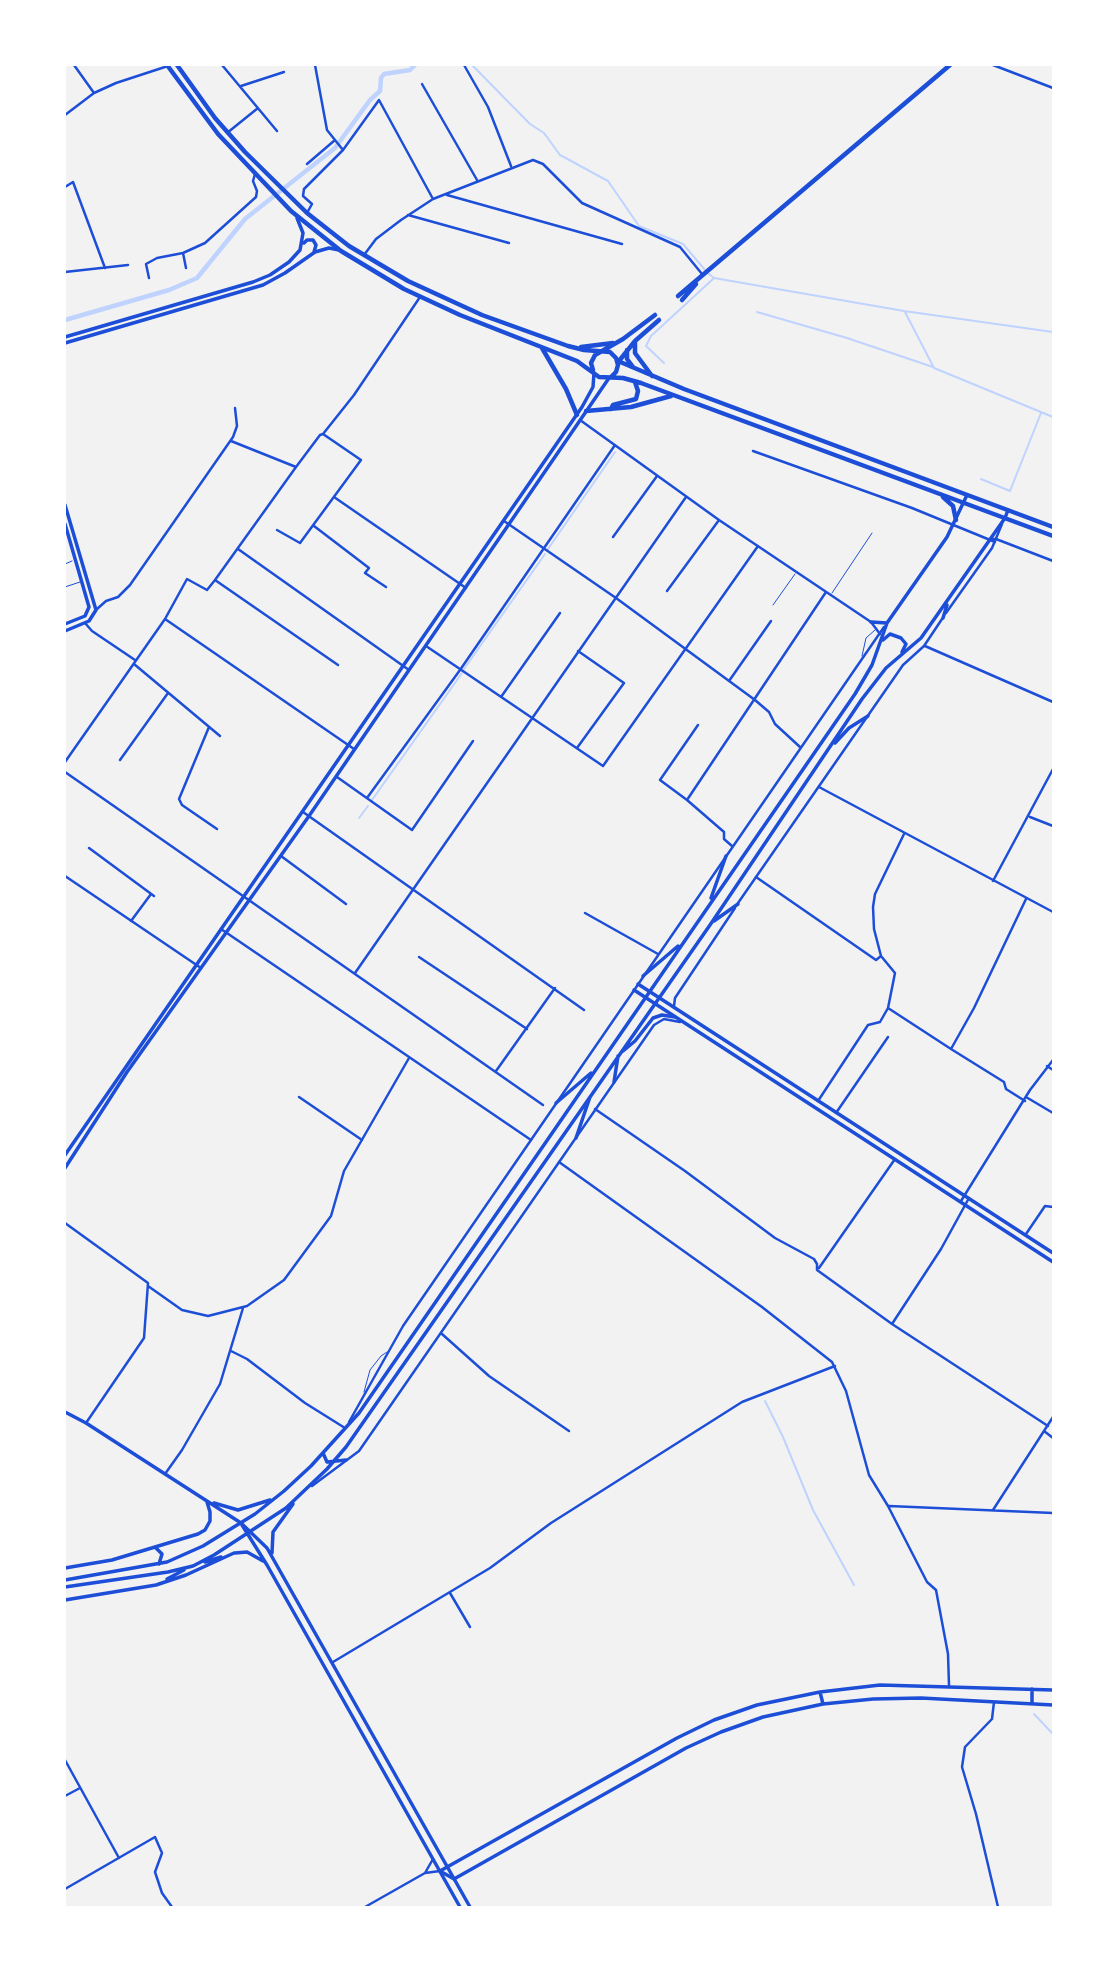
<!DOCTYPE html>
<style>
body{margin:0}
#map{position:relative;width:1118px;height:1972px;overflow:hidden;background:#f2f2f2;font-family:"IBM Plex Sans",sans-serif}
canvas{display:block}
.frame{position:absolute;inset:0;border:66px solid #fff;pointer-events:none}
</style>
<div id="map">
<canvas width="1118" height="1972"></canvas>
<div class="frame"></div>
</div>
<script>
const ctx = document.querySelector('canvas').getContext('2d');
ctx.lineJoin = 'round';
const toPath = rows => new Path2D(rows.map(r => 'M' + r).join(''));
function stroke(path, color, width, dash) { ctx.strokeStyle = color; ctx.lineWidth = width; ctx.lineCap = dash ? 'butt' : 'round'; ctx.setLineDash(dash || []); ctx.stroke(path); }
stroke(toPath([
 [472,65,530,124,544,133,560,155,608,181,639,226,683,244,705,270],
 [709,274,714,278,904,311,1053,332],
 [757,312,847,338,933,367],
 [905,312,934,368,1053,417],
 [664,363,646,346,651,336,713,279],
 [981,479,1010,491,1041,413],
 [548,549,615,452],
 [464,669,545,554],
 [372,800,462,673],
 [359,818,368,806],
 [765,1401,783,1437,813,1510,854,1585],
 [1034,1714,1053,1734]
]), '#bfd3fe', 2);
stroke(toPath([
 [65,320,169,290,197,278,245,219,335,148,370,100,380,91,381,78,384,74,410,70,415,65]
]), '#bfd3fe', 4.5);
stroke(toPath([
 [65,564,72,561],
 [65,587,80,582],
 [832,593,872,533],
 [773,605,795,574],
 [862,656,866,638,875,630],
 [364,1392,370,1370,381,1356,387,1352]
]), '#1d4ed8', 1);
stroke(toPath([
 [74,65,94,93],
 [222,65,277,131],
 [315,65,327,130,343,150],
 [464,65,488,107,511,166],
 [993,65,1053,88],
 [422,84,477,180],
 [241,86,284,72],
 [65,115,94,93,116,83,168,66],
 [227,133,258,108],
 [307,164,335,140],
 [65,187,73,182,105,268],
 [447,195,622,244],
 [307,213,312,204,303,196,304,189,343,150,379,100,433,199],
 [408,215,509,243],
 [183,253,205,243,256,197,257,191,253,181,255,174],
 [364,255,376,239,401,220,433,199,533,160,543,164,582,203,680,247,702,274],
 [65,272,128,265],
 [149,278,146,264,157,258,183,253,186,268],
 [580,420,719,520,871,622,880,634],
 [323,434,320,435,296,467,215,580,338,665],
 [231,441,296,467],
 [753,451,912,508,995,542],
 [334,497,466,588],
 [504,521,616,598,755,700,769,712,775,724,800,747],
 [314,526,369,568,365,573,386,587],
 [277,530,300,543,361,460,323,434,354,395,420,297],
 [613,537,657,476],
 [991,539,996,539,1053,561],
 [238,549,409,670],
 [667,591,719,520],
 [97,609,106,601,118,597,130,585,233,437,237,426,235,408],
 [165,619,354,749],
 [85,623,92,631,135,660],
 [426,646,603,766,758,546],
 [134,664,220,736],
 [729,681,771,621],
 [501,697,560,613],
 [698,725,660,780,687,800,724,832,724,839,732,846],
 [209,727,179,799,182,805,217,829],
 [577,748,624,683,578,651],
 [120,760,168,693],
 [65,762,165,619,187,579,207,590,215,580],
 [65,772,543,1105],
 [337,777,412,830,473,741],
 [819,787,1053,912],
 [367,798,460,670,615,445],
 [687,800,826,592],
 [303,812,584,1010],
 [1030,817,1053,826],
 [89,848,154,896],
 [281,856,346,904],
 [65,876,201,968],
 [756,877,876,960,881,956],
 [993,881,1053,769],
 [585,913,658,954],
 [131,921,151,894],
 [221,929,531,1140],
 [419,957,527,1029],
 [355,973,686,497],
 [888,1008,951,1049,974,1008,1026,899],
 [951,1049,1004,1082,1006,1089,1025,1101],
 [1047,1066,1053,1070],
 [496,1071,555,988],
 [299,1097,362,1140],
 [1026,1097,1053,1113],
 [818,1101,868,1025,880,1022,888,1008,895,973,881,956,874,929,873,907,875,894,904,834],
 [595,1109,685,1171,775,1238,814,1259,817,1264,817,1270,892,1324,1048,1426],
 [836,1113,888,1037],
 [559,1162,762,1307,832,1362,846,1391,869,1475,888,1506,927,1582,936,1590,948,1654,949,1685],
 [961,1201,1030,1090,1053,1060],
 [65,1223,148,1283,144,1338,86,1423],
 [1026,1234,1045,1206,1053,1207],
 [819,1268,895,1159],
 [148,1286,182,1310,208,1316,247,1306,284,1280,331,1216,344,1171,409,1058],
 [892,1324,941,1249,969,1198],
 [442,1334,489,1376,569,1431],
 [231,1351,247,1359,305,1403,345,1428],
 [1044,1431,1053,1438],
 [165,1474,182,1450,220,1384,243,1308],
 [889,1506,1053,1513],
 [993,1510,1053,1417],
 [450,1593,470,1627],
 [333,1662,490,1568,551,1523,742,1402,835,1366],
 [994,1702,992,1719,965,1747,962,1767,976,1814,998,1907],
 [65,1760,119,1858],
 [65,1796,80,1788],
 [425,1873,433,1859],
 [65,1889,155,1837,162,1853,155,1872,162,1893,172,1907],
 [365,1907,425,1873,440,1871]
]), '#1d4ed8', 2.5);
stroke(toPath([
 [946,613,992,548,1002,524],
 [925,646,1053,702],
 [738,903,903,665,924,646,942,619],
 [674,1006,675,998,735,908],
 [349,1422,403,1326,884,627],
 [312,1486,359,1451,654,1025,664,1019,680,1022]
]), '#1d4ed8', 2.5);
stroke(toPath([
 [304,243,307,240,313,240,316,245,314,252],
 [65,337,253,282,270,275,289,262,300,250,303,233,297,218],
 [65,343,263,285,285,273,315,252,329,248,339,250],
 [65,505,96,610,89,621,65,631],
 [65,524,89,607,85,616,65,624],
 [638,984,1053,1253],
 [634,990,1053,1262],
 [820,1692,823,1704],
 [1032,1704,1032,1689],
 [440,1871,454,1879,686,1748,721,1732,763,1717,823,1704,873,1699,921,1698,1053,1705],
 [440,1871,677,1738,714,1720,757,1705,820,1692,880,1685,1053,1690]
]), '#1d4ed8', 3.5);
stroke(toPath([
 [943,618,947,605],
 [871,622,887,623],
 [883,640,890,634,901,638,906,644,902,652],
 [835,743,849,728,868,716],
 [711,898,726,856],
 [714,921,738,904],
 [643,976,678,946],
 [623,1051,635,1041,653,1018,662,1015,675,1017],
 [614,1082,618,1056],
 [556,1103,591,1073],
 [576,1138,590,1097],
 [65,1155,582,407,593,387,594,373],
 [65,1168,127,1072,309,816,609,378],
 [65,1412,86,1423,241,1523,267,1548,470,1907],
 [323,1453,327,1462,346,1460],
 [214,1503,238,1510,270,1500],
 [242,1525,267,1565,460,1907],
 [156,1548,162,1554,159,1564],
 [235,1553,247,1552,263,1561],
 [272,1553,273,1532,293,1504],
 [205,1562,221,1557],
 [65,1568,112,1560,198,1534,205,1530,210,1521,210,1512,207,1502],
 [167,1579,184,1570],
 [65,1580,167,1562,203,1546,255,1514,284,1491,311,1466,359,1413,855,694,872,665,887,623,947,537,967,495],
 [65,1587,168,1572,193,1566,214,1555,286,1508,327,1469,346,1447,710,925,862,699,886,668,921,638,1005,518,1008,510],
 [65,1600,156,1585,186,1575,234,1553]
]), '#1d4ed8', 3.5);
stroke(toPath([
 [167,65,218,134,291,211,341,251,404,289,460,315,577,361,599,377,623,378,641,383,1053,536],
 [177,65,215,118,245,152,307,213,349,246,408,281,482,315,568,346,584,350,610,352,616,358,618,365,616,372,611,377],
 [678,296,950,65],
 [682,300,696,284],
 [635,342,635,353,652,376],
 [581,347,613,343],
 [542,348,566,389,577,415],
 [627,350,627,359,633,367],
 [618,361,684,389,1053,527],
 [619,361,635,341,659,320],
 [593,370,591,363,595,355,623,339,655,315],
 [611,409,613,405,636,399,638,391,635,382],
 [586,411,631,407,671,396],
 [943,497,953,506,956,520]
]), '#1d4ed8', 4.5);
</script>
